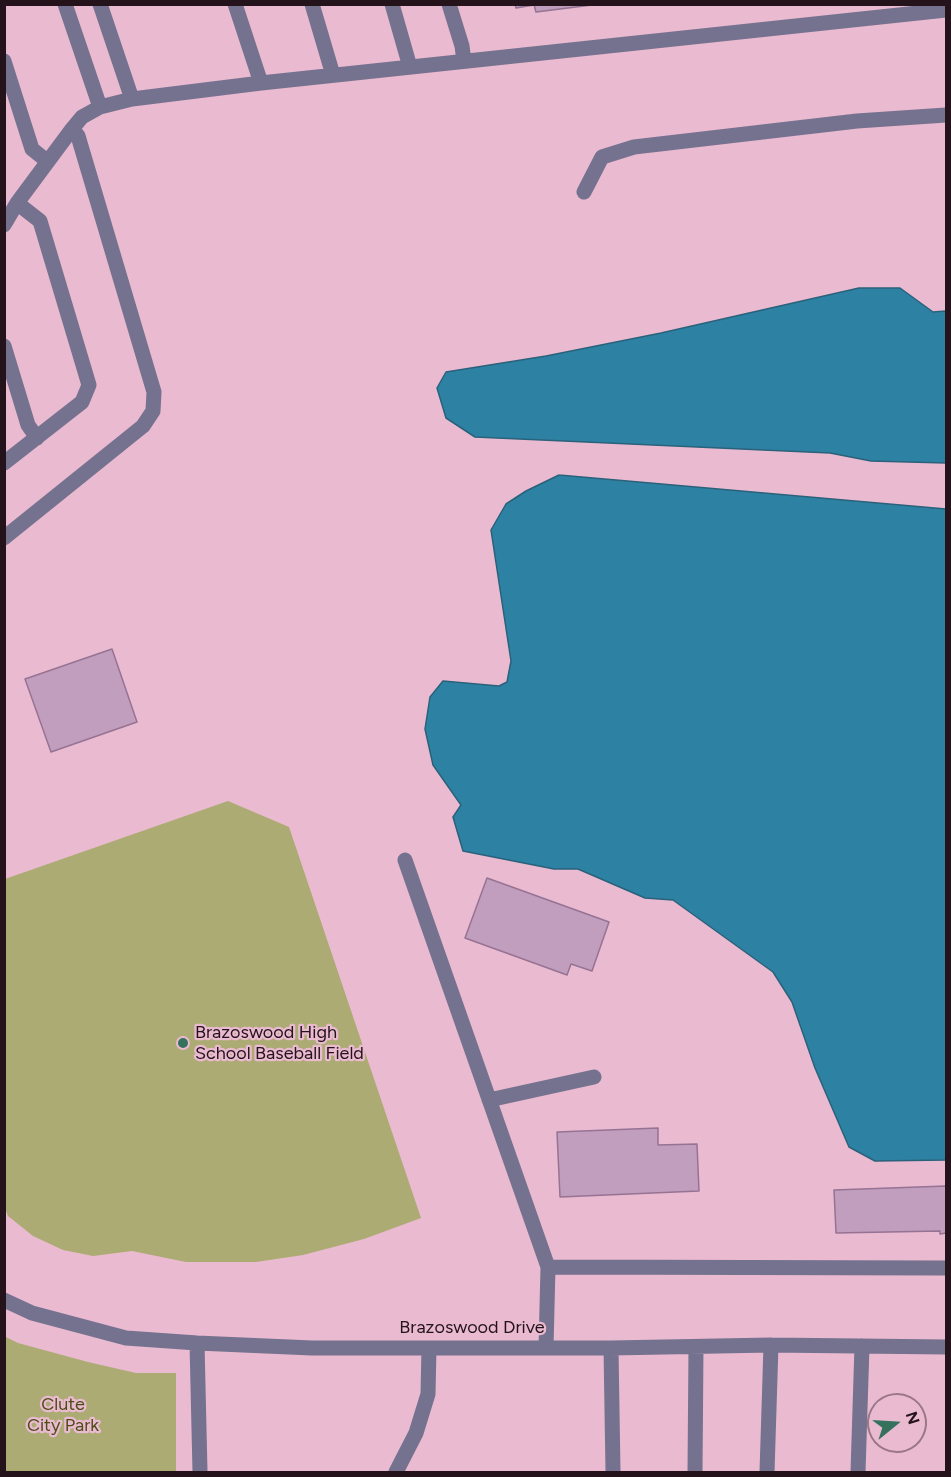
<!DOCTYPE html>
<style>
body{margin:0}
#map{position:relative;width:951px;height:1477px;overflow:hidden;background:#eabad0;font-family:Figtree,sans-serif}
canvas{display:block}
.frame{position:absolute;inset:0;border:6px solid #24131b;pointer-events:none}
.north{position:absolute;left:867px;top:1393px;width:60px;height:60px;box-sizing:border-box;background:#eabad0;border:2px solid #9b7788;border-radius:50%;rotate:72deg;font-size:16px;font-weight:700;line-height:24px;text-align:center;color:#24131b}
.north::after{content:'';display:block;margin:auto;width:21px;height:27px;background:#35715d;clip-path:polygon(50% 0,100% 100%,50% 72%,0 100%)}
</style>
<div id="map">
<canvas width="951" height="1477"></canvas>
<div class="frame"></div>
<div class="north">N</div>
</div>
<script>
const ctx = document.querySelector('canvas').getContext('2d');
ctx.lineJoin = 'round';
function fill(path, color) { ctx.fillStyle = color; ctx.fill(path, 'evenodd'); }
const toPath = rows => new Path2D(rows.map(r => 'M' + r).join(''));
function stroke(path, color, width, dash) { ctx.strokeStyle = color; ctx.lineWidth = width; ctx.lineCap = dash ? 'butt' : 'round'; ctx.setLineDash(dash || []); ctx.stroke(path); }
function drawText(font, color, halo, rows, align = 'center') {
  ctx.font = font + ' Figtree,sans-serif'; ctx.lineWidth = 4.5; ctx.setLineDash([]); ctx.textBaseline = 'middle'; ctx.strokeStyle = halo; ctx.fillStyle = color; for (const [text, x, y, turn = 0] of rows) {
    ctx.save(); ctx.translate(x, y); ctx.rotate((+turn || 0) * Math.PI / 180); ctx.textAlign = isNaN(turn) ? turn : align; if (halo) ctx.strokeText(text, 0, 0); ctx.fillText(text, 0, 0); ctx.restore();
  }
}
fill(toPath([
 [228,801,289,827,421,1218,364,1239,303,1255,256,1262,186,1262,132,1251,93,1256,63,1250,33,1236,8,1216,5,1208,5,879],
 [4,1336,18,1343,88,1362,136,1373,176,1373,176,1472,5,1472]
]), '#abab73');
const water = toPath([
 [859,288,900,288,933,312,946,311,946,463,871,461,830,453,475,437,446,418,437,388,446,372,546,356,661,333,859,288],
 [559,475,946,509,946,1160,875,1161,849,1147,815,1068,792,1002,773,972,673,900,645,898,578,869,554,869,463,851,453,817,461,805,433,765,425,729,430,697,443,681,499,686,507,682,511,661,491,530,506,504,526,491,559,475]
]);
fill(water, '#2d82a4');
stroke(water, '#2a617b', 1.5);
const building = toPath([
 [515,4,600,4,536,12,534,5,516,8,515,4],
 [112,649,137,722,51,752,25,679,112,649],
 [487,878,609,922,592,971,571,964,567,975,465,938,487,878],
 [658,1128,658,1145,697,1144,699,1191,560,1197,557,1132,658,1128],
 [946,1186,946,1233,940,1234,940,1231,836,1233,834,1190,946,1186]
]);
fill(building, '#c19dbe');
stroke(building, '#967393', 1.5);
stroke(toPath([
 [65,4,100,107],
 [100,4,132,99],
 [235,4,261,83],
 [312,4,333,75],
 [392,4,410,67],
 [449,4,462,46,464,61],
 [4,61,32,149,47,161],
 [584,192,602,157,634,147,857,121,946,115],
 [4,225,17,203,72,129,82,117,100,107,132,99,261,83,946,10],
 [4,346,28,425,37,438],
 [4,463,82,402,89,385,40,221,17,203],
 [4,538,143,426,153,411,154,392,78,136,72,129],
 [405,860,548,1267,546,1348],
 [489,1100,594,1077],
 [548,1267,946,1268],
 [4,1300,32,1313,126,1338,197,1343,312,1348,611,1348,771,1345,946,1347],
 [197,1343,200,1472],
 [611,1348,613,1472],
 [396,1472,416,1433,428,1394,429,1348],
 [695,1472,696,1347],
 [767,1472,771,1345],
 [858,1472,862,1346]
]), '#74728e', 15);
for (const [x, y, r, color] of [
 [183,1043,6,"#35715d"]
]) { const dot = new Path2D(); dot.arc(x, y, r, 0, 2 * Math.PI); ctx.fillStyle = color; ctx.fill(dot); stroke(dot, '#eabad0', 2); }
drawText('18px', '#24131b', '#eabad0', [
 ["Brazoswood High",195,1033],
 ["School Baseball Field",195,1054]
], 'left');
drawText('18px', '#24131b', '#eabad0', [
 ["Brazoswood Drive",472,1328]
]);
drawText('18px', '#4d4d16', '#eabad0', [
 ["Clute",63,1405],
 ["City Park",63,1426]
]);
</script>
